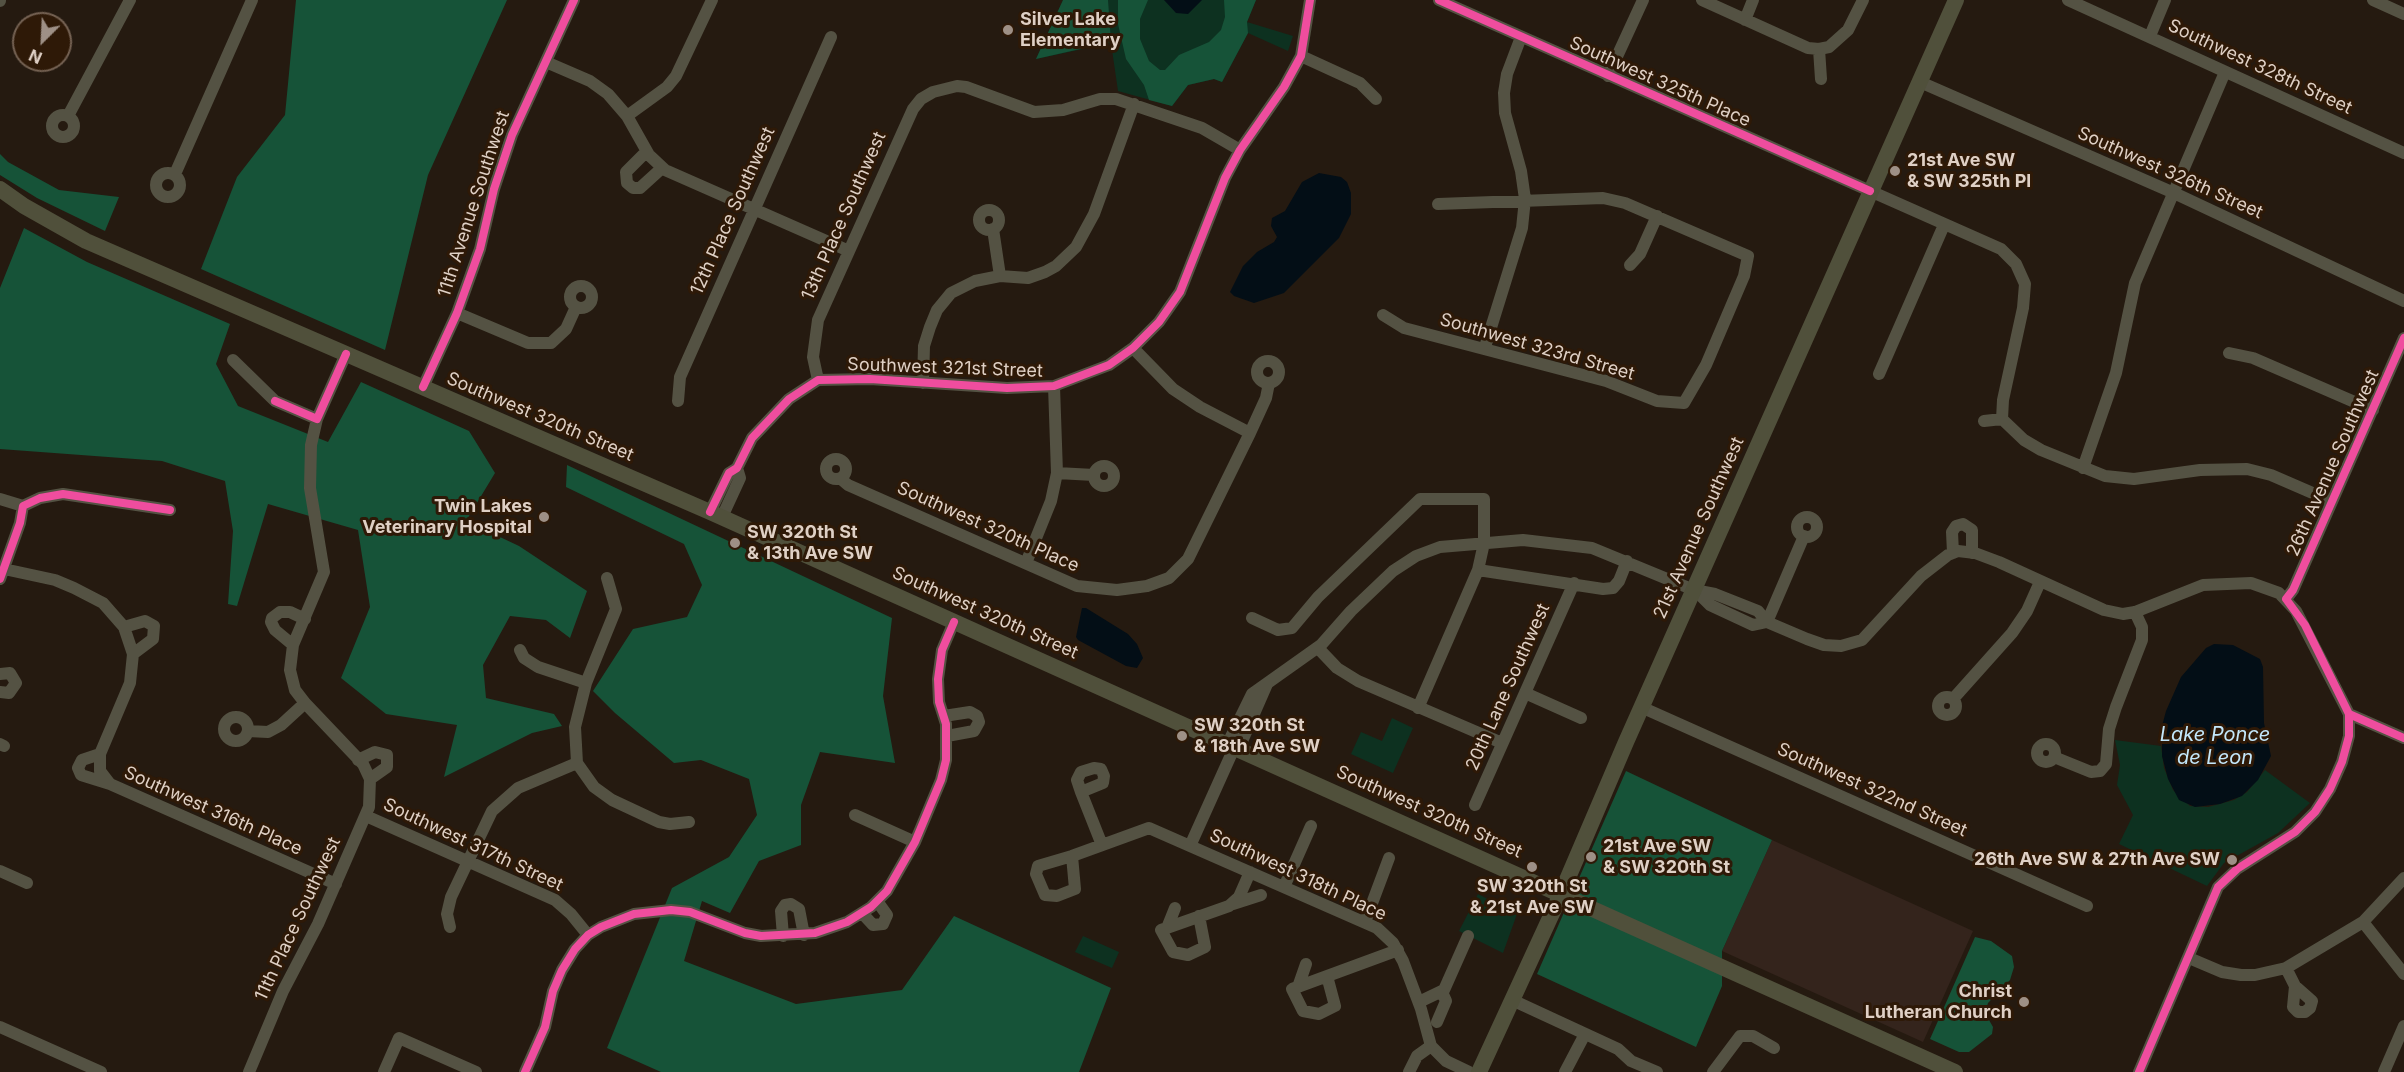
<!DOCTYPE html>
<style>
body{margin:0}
#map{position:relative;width:2404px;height:1072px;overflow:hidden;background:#251a10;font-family:Inter,sans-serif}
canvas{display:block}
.north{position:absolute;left:12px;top:12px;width:60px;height:60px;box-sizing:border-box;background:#2e1907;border:2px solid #756253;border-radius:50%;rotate:204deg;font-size:16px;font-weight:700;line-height:24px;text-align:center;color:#dfd0c5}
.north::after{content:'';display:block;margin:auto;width:21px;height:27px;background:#9e9086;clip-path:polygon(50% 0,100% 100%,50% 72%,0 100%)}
</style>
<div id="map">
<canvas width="2404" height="1072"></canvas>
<div class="north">N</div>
</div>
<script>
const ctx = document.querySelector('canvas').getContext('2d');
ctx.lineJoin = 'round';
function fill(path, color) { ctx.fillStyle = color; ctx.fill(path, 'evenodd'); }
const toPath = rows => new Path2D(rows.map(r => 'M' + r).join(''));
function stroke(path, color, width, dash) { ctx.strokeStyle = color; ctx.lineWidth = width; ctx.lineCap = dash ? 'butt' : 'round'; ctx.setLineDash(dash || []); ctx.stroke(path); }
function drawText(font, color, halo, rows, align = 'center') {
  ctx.font = font + ' Inter,sans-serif'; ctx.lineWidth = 6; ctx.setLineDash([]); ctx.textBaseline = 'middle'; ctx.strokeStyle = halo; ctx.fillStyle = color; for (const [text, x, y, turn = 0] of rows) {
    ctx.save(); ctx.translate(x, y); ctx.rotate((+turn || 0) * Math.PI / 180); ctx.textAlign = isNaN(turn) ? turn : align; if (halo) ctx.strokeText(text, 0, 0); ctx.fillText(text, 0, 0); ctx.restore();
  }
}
fill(toPath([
 [1772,840,1973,931,1923,1042,1722,951]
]), '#34241c');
fill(toPath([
 [1063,0,1256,0,1247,22,1293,36,1288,51,1248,33,1222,82,1214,79,1188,85,1172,106,1118,91,1111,43,1036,59],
 [1392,718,1413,728,1393,773,1351,754,1361,732,1382,741],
 [2115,740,2161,746,2164,768,2173,790,2190,806,2208,807,2234,800,2247,792,2265,770,2310,803,2278,833,2224,863,2207,886,2119,844,2133,815,2117,785,2120,765],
 [1478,894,1517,914,1503,953,1459,931],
 [1083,936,1119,952,1112,968,1075,952]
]), '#0d3120');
fill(toPath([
 [296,0,507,0,428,175,385,350,201,269,237,177,285,115],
 [1063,0,1108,0,1111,42,1036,59],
 [1118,0,1148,0,1140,19,1140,39,1149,61,1160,70,1165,70,1179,55,1209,42,1221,30,1225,17,1224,0,1256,0,1247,22,1248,33,1222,82,1214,79,1188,85,1172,106,1149,100,1144,85,1126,59,1118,24],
 [0,154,8,162,59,190,119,197,105,231,37,198,0,175],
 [24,228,87,262,230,324,216,364,238,406,328,442,361,382,469,431,495,473,466,521,519,546,587,591,570,638,546,620,510,616,483,665,486,698,554,714,562,726,532,733,444,777,457,725,386,714,341,678,370,607,358,530,268,504,237,606,228,604,233,531,225,481,162,461,0,449,0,288],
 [567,465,892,618,883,696,895,763,820,752,801,805,801,845,759,861,730,913,702,901,684,961,796,1004,902,990,954,916,1111,988,1079,1072,661,1072,607,1048,672,888,729,857,757,815,749,779,701,760,674,763,615,713,593,691,633,629,687,617,702,585,684,544,566,487],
 [1626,771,1772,840,1722,951,1722,986,1696,1047,1537,974],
 [1975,937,1991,941,2012,956,2014,967,2010,980,1988,1003,1985,1013,1993,1027,1992,1034,1969,1052,1959,1052,1930,1039]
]), '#165338');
fill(toPath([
 [1164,0,1202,0,1188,14,1176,13],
 [1319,173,1341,177,1347,182,1351,193,1351,214,1339,238,1284,293,1254,303,1234,296,1230,292,1243,266,1257,252,1274,242,1277,237,1271,226,1272,218,1285,211,1302,182],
 [1082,608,1086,608,1128,634,1137,644,1143,658,1137,668,1126,666,1078,640,1076,637],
 [2214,644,2233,645,2260,659,2263,667,2264,723,2271,756,2258,780,2242,796,2220,804,2195,807,2179,800,2168,779,2162,756,2162,726,2166,711,2181,677,2206,648]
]), '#030e16');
stroke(toPath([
 [1439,0,2001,249,2016,264,2025,284,2023,308,2003,400,2002,419,1984,421],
 [1702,0,1808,48,1819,49,1829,47,1848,30,1863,0],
 [2068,0,2404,153],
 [2373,0,2404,14],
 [0,1,0,0],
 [1745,20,1753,0],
 [2150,36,2165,0],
 [1819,49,1821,79],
 [1301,56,1360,83,1376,99],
 [546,62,590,81,608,94,627,116,649,155,665,170,849,251],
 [1608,76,1643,0],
 [1920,82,2174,193,2404,301],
 '52 126a11 11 0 1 1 22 0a11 11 0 1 1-22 0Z',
 [68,116,130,0],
 [627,116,667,87,676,76,712,0],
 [646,152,626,172,627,183,633,188,640,188,662,168],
 '156 185a12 12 0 1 1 24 0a12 12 0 1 1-24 0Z',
 [175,174,252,0],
 '979 220a10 10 0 1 1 20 0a10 10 0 1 1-20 0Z',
 [993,229,1000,276],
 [1630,265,1640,254,1657,216],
 '570 297a11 11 0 1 1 22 0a11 11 0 1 1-22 0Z',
 [457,313,528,343,551,343,566,329,576,307],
 [1383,315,1404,328,1606,381,1657,401,1684,403,1706,365,1744,276,1748,256,1625,203,1603,198,1438,204],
 [1485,347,1522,228,1525,199,1521,171,1505,113,1504,93,1507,74,1521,37],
 [1133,348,1173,389,1200,407,1250,433],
 [2229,353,2253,358,2373,410],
 [233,360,275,401,317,419],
 '1257 372a11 11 0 1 1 22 0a11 11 0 1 1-22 0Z',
 [1879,374,1944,225],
 [818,380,870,379,1007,388,1054,386,1109,365,1133,348,1159,322,1180,292,1225,178,1240,150,1284,87,1301,56,1310,0],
 [818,380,813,357,818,320,913,109,921,99,933,92,957,86,966,87,1034,112,1063,110,1100,99,1116,99,1202,128,1240,150],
 [923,383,924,346,930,327,937,310,951,293,975,281,1000,276,1028,278,1045,272,1056,266,1076,247,1094,214,1134,104],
 [423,387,457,313,480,249,494,189,512,135,574,0],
 [678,401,680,377,831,37],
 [2002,419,2024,440,2041,450,2105,476,2134,479,2200,470,2247,469,2271,475,2331,501],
 '826 469a10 10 0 1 1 20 0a10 10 0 1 1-20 0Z',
 '1094 476a10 10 0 1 1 20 0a10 10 0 1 1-20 0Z',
 [2083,468,2116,373,2135,283,2225,72],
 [1057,473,1094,475],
 [841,479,848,485,1077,586,1117,590,1147,586,1169,578,1188,559,1250,433,1266,398,1269,383],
 [0,499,23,506,40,498,63,494,170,510],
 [710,512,729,473,737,468,752,438,789,399,818,380],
 [722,517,740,478,737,468],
 '1797 527a10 10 0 1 1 20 0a10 10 0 1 1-20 0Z',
 [1953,553,1952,532,1956,526,1963,524,1972,530,1972,553],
 [1026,563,1051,501,1057,473,1054,386],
 [4,569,55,580,74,588,103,603,124,627,133,654,130,683,100,754,100,771,110,784],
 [1478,570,1603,589,1613,588,1619,581,1627,561],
 [0,579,20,523,23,506],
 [1695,590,1710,605,1753,625,1767,622],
 [2286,599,2293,590,2404,338],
 [1252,618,1278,630,1292,628,1318,597,1420,499,1484,499,1484,543,1478,570,1418,708],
 [1767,622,1804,536],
 [124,627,145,621,154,626,153,639,133,654],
 [293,645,275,630,271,622,272,618,280,612,290,612,305,619],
 [1318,648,1337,668,1358,681,1502,743],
 [520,650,524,658,538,667,586,683],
 [0,674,10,673,16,683,9,693,0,692],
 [1525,693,1581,718],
 '1938 706a9 9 0 1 1 18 0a9 9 0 1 1-18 0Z',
 [1953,699,2012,633,2027,611,2040,582],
 [1641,707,2087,906],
 [944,716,970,712,977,716,979,722,974,731,947,736],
 '224 729a12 12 0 1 1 24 0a12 12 0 1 1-24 0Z',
 [248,731,268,732,281,725,305,703],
 [1228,743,1252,694,1321,645,1351,611,1393,571,1416,556,1440,547,1523,540,1592,548,1694,590,1715,594,1758,611,1767,622,1807,639,1824,645,1841,646,1862,640,1921,576,1948,555,1958,551,1975,553,1999,562,2104,610,2123,614,2135,612,2203,585,2251,583,2279,593,2296,611,2349,714,2404,738],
 '2037 753a9 9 0 1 1 18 0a9 9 0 1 1-18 0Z',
 [0,744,4,746],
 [1239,748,1267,684],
 [100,754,82,760,78,768,81,775,110,784,336,884],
 [2054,757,2091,772,2100,771,2106,764,2109,729,2116,707,2142,640,2142,627,2135,612],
 [358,760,375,752,387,755,387,767,370,779],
 [577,763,594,787,612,800,659,822,670,824,689,822],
 [1081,792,1103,783,1104,776,1101,769,1094,768,1081,772,1077,780,1081,792,1102,845],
 [1475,805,1574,583],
 [855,815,915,842],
 [366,816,555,900,571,914,588,935],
 [1190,846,1235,746],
 [1072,856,1075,889,1057,896,1045,895,1036,874,1038,866,1072,856,1149,828,1377,928,1393,943,1403,961,1421,1009,1431,1046,1446,1061,1469,1072],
 [0,871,27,883],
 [1284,887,1311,826],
 [1233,904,1261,895],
 [862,913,873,925,883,924,887,915,877,901],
 [1199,916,1205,947,1188,955,1173,952,1161,930,1229,906,1239,897,1250,872],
 [1365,922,1389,858],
 [2363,922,2404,974],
 [450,927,447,914,451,897,492,811,518,788,577,763,575,727,586,683,616,609,607,578],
 [1167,928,1175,908],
 [783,936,781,911,785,905,791,904,799,909,804,935],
 [2189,958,2222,972,2241,975,2255,975,2286,968,2363,922,2404,878],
 [2286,968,2295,986,2293,1007,2298,1012,2305,1012,2310,1008,2312,1001,2295,986],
 [1327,976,1335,1006,1319,1014,1303,1011,1292,989,1398,950],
 [1298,987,1306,964],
 [1512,1000,1618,1049,1631,1061,1657,1072],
 [1419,1002,1444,990,1468,936],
 [1437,1022,1446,1001,1442,992],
 [0,1027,101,1072],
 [249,1072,283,991,318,924,369,807,370,779,363,764,305,703,295,690,290,670,293,645,324,572,310,488,311,445,317,419,346,354],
 [384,1072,399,1038,476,1072],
 [525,1072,545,1027,553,991,562,970,575,949,588,935,601,927,634,914,671,910,690,912,745,933,761,936,815,933,847,922,871,907,887,891,915,842,941,780,946,760,946,724,939,702,938,679,942,650,954,622],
 [1409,1072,1417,1056,1431,1046],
 [1565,1072,1585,1034],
 [1713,1072,1740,1036,1753,1036,1774,1048],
 [2139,1072,2218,887,2237,869,2295,832,2315,812,2330,789,2342,762,2349,736,2349,714],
 [2384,1072,2404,1026]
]), '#545243', 12);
stroke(toPath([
 [0,189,24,206,86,241,710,512,1955,1072],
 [1479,1072,1561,894,1626,742,1956,0]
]), '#50503b', 16);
stroke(toPath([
 [1439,0,1870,191],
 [2404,338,2293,590,2286,599,2305,625,2349,714,2404,738],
 [423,387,457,313,480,249,494,189,512,135,574,0],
 [275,401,317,419,346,354],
 [710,512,729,473,737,468,752,438,789,399,818,380,870,379,1007,388,1054,386,1109,365,1133,348,1159,322,1180,292,1225,178,1240,150,1284,87,1301,56,1310,0],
 [0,579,20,523,23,506,40,498,63,494,170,510],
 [525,1072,545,1027,553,991,562,970,575,949,588,935,601,927,634,914,671,910,690,912,745,933,761,936,815,933,847,922,871,907,887,891,915,842,941,780,946,760,946,724,939,702,938,679,942,650,954,622],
 [2139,1072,2218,887,2237,869,2295,832,2315,812,2330,789,2342,762,2349,736,2349,714]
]), '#ef4d9e', 8);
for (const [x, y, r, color] of [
 [1008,30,6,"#9e9086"],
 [1895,171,6,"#9e9086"],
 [544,517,6,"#9e9086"],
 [735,543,6,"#9e9086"],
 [1182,736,6,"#9e9086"],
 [1591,857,6,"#9e9086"],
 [2232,860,6,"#9e9086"],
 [1532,867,6,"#9e9086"],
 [2024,1002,6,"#9e9086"]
]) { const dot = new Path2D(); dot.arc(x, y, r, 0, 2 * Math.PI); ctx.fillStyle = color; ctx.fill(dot); stroke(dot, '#2e1907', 2); }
drawText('bold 18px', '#dfd0c5', '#2e1907', [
 ["Silver Lake",1020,20],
 ["Elementary",1020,41],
 ["21st Ave SW",1907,161],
 ["& SW 325th Pl",1907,182],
 ["Twin Lakes",532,507,"right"],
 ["Veterinary Hospital",532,528,"right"],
 ["SW 320th St",747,533],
 ["& 13th Ave SW",747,554],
 ["SW 320th St",1194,726],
 ["& 18th Ave SW",1194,747],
 ["21st Ave SW",1603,847],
 ["& SW 320th St",1603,868],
 ["26th Ave SW & 27th Ave SW",2220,860,"right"],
 ["SW 320th St",1532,887,"center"],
 ["& 21st Ave SW",1532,908,"center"],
 ["Christ",2012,992,"right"],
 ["Lutheran Church",2012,1013,"right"]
], 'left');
drawText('18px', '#dfd0c5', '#2e1907', [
 ["Southwest 328th Street",2260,67,25],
 ["Southwest 325th Place",1660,82,24],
 ["Southwest 326th Street",2170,173,24],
 ["11th Avenue Southwest",474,204,-72],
 ["12th Place Southwest",733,211,-66],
 ["13th Place Southwest",844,216,-66],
 ["Southwest 323rd Street",1537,347,16],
 ["Southwest 321st Street",945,368,2],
 ["Southwest 320th Street",540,417,23],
 ["26th Avenue Southwest",2333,463,-66],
 ["Southwest 320th Place",988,527,24],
 ["21st Avenue Southwest",1699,528,-66],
 ["Southwest 320th Street",985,613,24],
 ["20th Lane Southwest",1508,687,-66],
 ["Southwest 322nd Street",1872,790,24],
 ["Southwest 316th Place",213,811,24],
 ["Southwest 320th Street",1429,812,24],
 ["Southwest 317th Street",473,845,25],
 ["Southwest 318th Place",1298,875,25],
 ["11th Place Southwest",298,919,-65]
]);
drawText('italic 20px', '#c3e7fb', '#2e1907', [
 ["Lake Ponce",2215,735],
 ["de Leon",2215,758]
]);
</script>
